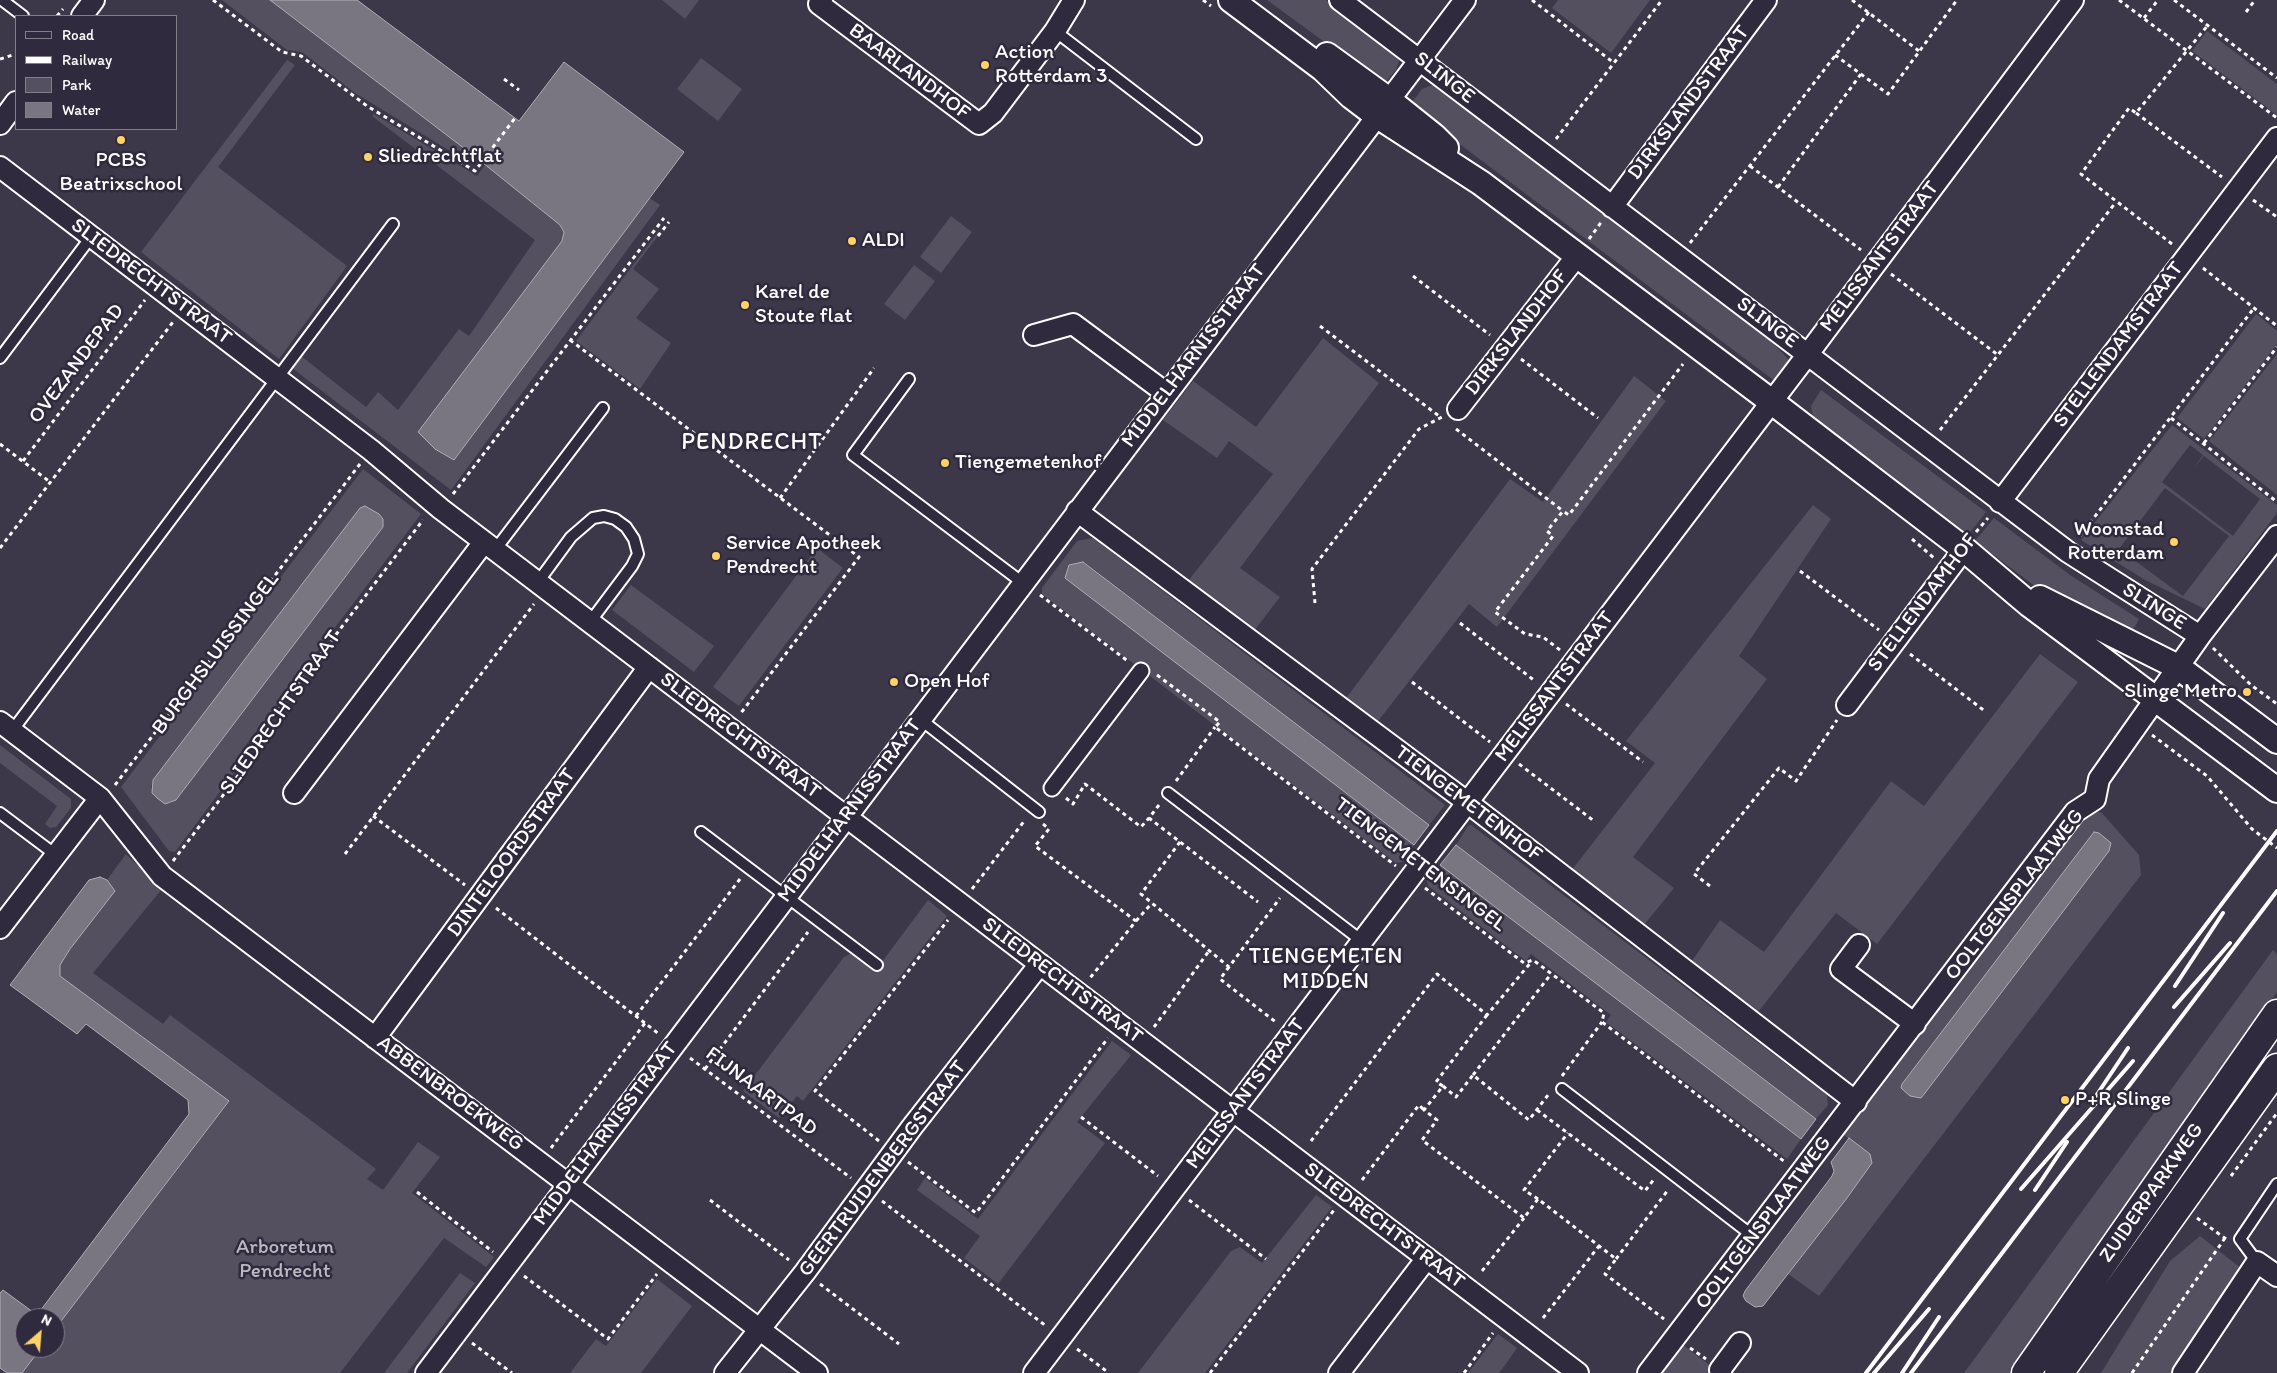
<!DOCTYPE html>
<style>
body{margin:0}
#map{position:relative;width:2277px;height:1373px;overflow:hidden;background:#3c3749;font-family:Itim,sans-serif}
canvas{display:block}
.legend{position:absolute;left:15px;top:15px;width:162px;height:115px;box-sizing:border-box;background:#2f2a3d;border:1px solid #827f8b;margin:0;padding:6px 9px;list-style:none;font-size:15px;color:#fff}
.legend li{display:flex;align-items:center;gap:10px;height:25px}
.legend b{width:25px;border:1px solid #827f8b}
.north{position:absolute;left:15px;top:1308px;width:50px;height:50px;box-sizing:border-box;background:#2f2a3d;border:1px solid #827f8b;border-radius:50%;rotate:27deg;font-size:14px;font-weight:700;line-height:20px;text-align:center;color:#fff}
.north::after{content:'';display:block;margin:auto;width:18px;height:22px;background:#ffd166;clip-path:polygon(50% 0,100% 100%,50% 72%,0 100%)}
</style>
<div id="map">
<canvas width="2277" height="1373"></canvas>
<ul class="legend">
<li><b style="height:6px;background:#2f2a3d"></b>Road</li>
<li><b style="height:6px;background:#fff"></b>Railway</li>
<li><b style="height:14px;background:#555060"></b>Park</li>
<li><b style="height:14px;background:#797682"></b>Water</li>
</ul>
<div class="north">N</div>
</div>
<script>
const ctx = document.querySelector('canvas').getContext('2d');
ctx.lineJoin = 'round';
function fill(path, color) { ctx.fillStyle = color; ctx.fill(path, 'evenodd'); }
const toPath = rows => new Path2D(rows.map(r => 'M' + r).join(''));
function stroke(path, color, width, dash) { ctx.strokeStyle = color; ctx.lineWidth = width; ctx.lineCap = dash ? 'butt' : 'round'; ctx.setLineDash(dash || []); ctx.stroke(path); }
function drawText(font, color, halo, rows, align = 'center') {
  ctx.font = font + ' Itim,sans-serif'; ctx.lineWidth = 5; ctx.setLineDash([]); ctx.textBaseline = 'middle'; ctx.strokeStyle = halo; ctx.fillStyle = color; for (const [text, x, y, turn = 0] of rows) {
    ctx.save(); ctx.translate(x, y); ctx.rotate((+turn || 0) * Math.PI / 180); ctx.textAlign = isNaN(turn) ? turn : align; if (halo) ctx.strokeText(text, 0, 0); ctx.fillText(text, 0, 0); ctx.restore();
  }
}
fill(toPath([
 [222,0,270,0,478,159,473,165,355,93,302,52,287,50],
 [662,0,699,0,685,19],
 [1267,0,1326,0,1400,57,1396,70,1383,85],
 [1558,0,1650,0,1611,53,1552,8],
 [2207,31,2277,84,2277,115,2192,51],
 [701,58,742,89,718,121,677,89],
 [287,60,295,65,218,167,347,266,279,359,141,252],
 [1435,84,1772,342,1791,362,1776,382,1409,106,1422,89],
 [374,114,477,176,485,165,560,225,564,232,562,241,454,460,648,197,660,205,451,490,292,368,301,356,366,407,378,392,398,410,459,329,469,336,535,240,372,116],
 [951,216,972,232,941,273,920,257],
 [658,232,660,233,633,269,659,289,636,318,671,343,640,389,576,341],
 [914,265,935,281,905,320,884,304],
 [2256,314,2277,331,2277,344,2204,439,2177,418],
 [1323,338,1379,383,1240,568,1280,597,1254,631,1188,581,1273,474,1229,441,1217,458,1163,420,1193,381,1256,427],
 [2277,354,2277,495,2209,441],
 [1634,376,1666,401,1497,627,1469,604,1375,725,1344,701,1510,479,1543,502],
 [1821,390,1986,512,1968,535,1813,417,1811,406],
 [2172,425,2277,505,2277,513,2205,609,2145,580,2081,540],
 [2190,445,2203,455,2194,468,2204,456,2260,499,2233,536,2162,482],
 [2165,488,2229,536,2183,596,2119,549],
 [363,469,421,514,246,745,252,749,175,852,169,851,121,787],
 [360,508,383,518,383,527,176,800,151,788,153,780],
 [1813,505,1831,519,1739,656,1767,679,1633,857,1674,888,1644,925,1571,871,1655,763,1626,741],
 [1994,518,2070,575,2139,619,2128,639,2040,590,1975,541],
 [1093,538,1445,805,1429,825,1084,562,1069,565,1065,578,1414,845,1403,862,1396,863,1042,594,1042,588,1077,541],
 [817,548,843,568,739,706,713,687],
 [631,585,714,646,694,672,612,610],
 [2040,654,2078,682,1877,944,1836,913,1758,1012,1692,961,1720,920,1764,952,1891,781,1924,806],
 [0,745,71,799,71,808,56,827,50,828,45,824,57,806,0,763],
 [2094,810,2102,813,2139,855,2141,875,1819,1296,1788,1274,1847,1198,1872,1163,1869,1154,1840,1132,2080,816],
 [2094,832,2037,945,1921,1098,1902,1084],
 [1471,825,1827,1095,1828,1105,1816,1119,1456,845,1468,826],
 [126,854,162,889,93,973,163,1024,170,1015,376,1169,367,1179,383,1190,418,1142,440,1157,412,1193,494,1257,486,1267,444,1238,340,1373,22,1373,41,1348,55,1348,55,1329,229,1102,60,976,60,965,70,949,114,891,107,880],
 [1440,865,1801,1139,1787,1159,1606,1022,1611,1015,1531,954,1526,961,1428,886,1427,880],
 [928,900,947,916,803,1101,797,1096,779,1118,743,1091,844,957,852,953,876,970],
 [2273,950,2277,954,2277,992,2011,1373,1964,1373],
 [1112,1041,1131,1055,1077,1122,1105,1143,998,1284,964,1258,980,1236,917,1190,925,1178,978,1219],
 [1316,1195,1332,1207,1205,1373,1138,1373,1231,1251,1240,1247,1262,1263],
 [2200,1236,2242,1269,2171,1373,2101,1373,2170,1261],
 [460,1273,475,1283,407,1373,384,1373],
 [657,1279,692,1306,641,1373,570,1373,596,1339,606,1346],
 [1498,1334,1517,1348,1508,1361,1499,1373,1468,1373],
 [1680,1343,1711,1366,1710,1373,1657,1373]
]), '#555060');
const water = toPath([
 [270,0,357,0,519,121,564,62,684,152,454,460,435,449,418,432,562,241,564,232,560,225,478,159,270,0],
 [365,506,379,514,383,519,383,527,176,800,165,804,157,798,152,793,153,780,360,508,365,506],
 [1083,562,1429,825,1414,845,1065,578,1069,565,1083,562],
 [2094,832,2099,833,2111,843,2109,851,1925,1093,1921,1098,1910,1096,1901,1088,1902,1084,2094,832],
 [1456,845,1816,1119,1801,1139,1440,865,1456,845],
 [100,877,107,880,115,891,70,949,60,965,60,976,229,1101,55,1329,55,1318,25,1318,25,1348,41,1348,22,1373,7,1373,0,1368,0,1293,3,1290,37,1315,189,1114,188,1100,86,1024,77,1034,10,985,89,880,100,877],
 [1849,1138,1870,1154,1872,1163,1847,1198,1763,1306,1755,1307,1746,1301,1743,1296,1745,1291,1832,1176,1834,1171,1831,1162,1849,1138]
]);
fill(water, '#797682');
stroke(water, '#afadb4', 1);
const service = toPath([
 [2,0,23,16],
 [1055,31,1196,139],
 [0,358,91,237],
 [909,379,853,455,1023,583],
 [495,550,603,408],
 [538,582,571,537,593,518,604,516,615,519,626,527,634,539,638,554,632,566,590,622],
 [920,719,1039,812],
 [12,731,393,224],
 [1168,793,1362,941],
 [0,813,56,855],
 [701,832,877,965],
 [1562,1089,1753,1236],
 [2257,1262,2240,1239,2277,1184]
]);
const pedestrian = toPath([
 [1052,788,1141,671]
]);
const minor = toPath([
 [822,0,819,4,979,124,993,113,1055,31,1074,0],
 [1340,0,2068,552,2200,636],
 [82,16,94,0],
 [0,124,16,102],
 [0,167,371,450,441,509,1578,1373],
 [1612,207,1766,0],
 [1034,335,1073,324,1166,393],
 [1458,409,1576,257],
 [2000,502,2277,138],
 [1077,511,1467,802,1856,1102],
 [1847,705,1964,549],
 [0,722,100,798,162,876,817,1373],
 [294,793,484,542],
 [0,928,100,798],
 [1859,945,1841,969,1915,1024],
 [375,1038,649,667],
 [426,1373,1465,0],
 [725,1373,805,1272,912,1127,1040,964],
 [1034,1373,1808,354,2073,0],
 [1339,1373,1427,1258],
 [1648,1373,2075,812,2095,799,2099,779,2200,636,2277,536],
 [1721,1373,1720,1370,1740,1343],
 [2183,1373,2257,1262,2277,1276]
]);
const tertiary = toPath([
 [1231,0,1323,69,1351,96,1376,115,1481,183,1772,402,1964,549,2030,605,2277,790],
 [1327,55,1389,100,1434,136,1446,148],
 [2040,598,2178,667,2277,741]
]);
const secondary = toPath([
 [2026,1373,2277,1014],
 [2059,1373,2277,1068]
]);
stroke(service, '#fff', 14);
stroke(pedestrian, '#fff', 19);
stroke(minor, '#fff', 24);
stroke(tertiary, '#fff', 28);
stroke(secondary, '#fff', 31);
stroke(toPath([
 [213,0,282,52,301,56,367,106,475,171,515,118],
 [1203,0,1211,6],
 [1532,0,1614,63],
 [1852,0,1919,51],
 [2119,0,2277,118],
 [2174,0,2277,78],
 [2246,12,2255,0],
 [57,16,63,9],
 [2144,18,2158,0],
 [1835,55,1888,94,1957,0],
 [0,59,16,54],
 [504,79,519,90],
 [2136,113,2222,177],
 [1556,139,1662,0],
 [1750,166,1861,250],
 [1778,187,1861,74],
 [2253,200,2277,217],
 [658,236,669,222],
 [1589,239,1602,221],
 [1690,243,1869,12],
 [2172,244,2081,174,2129,108,2136,113,2208,25],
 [2203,268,2277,326],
 [1891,274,1998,355],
 [1413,276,1490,335],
 [1320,326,1439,416],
 [570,340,859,557,741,713],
 [1521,359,1598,418],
 [2171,418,2277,502],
 [1456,429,1563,511],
 [1940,430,2116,202],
 [2204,443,2277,347],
 [0,444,50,482],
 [23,461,145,300],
 [453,494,664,218],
 [780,498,874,368],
 [1976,532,1988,518],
 [2080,536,2254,308],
 [1912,539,1934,558],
 [0,548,173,322],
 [1800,571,1879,630],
 [1040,595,1129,662],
 [1315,603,1312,569,1419,429,1442,417],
 [1460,623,1535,681],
 [2213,648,2251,685,2277,704],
 [1560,650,1543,637,1525,634,1495,612,1553,536,1547,531,1563,511,1569,515,1683,364],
 [1910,654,1986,712],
 [1157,675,1220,722,1215,727,1396,866],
 [1412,682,1490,742],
 [1566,704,1643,762],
 [2152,735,2207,776,2252,829,2277,848],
 [1519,764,1594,821],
 [1176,781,1215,727],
 [115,785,360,464],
 [1066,798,1073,804,1085,784,1141,827,1149,818],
 [1159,805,1149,818,1258,902],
 [373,816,465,885],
 [1043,824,1049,829,1035,846,1136,921,1090,978],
 [1180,842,1141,894,1229,967,1280,898],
 [345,854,534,604],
 [173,861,256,752,262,732,423,520],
 [1710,886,1694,874,1779,768,1796,781,1837,720],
 [1425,888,1524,963,1533,960,1604,1013,1602,1022,1785,1162],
 [972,889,1025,820],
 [496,908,659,1034],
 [1136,921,1152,903],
 [1229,967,1220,979,1277,1023],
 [1487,1015,1436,1082,1443,1086,1424,1110,1437,1120,1422,1140,1524,1218,1538,1199,1616,1259,1605,1274,1664,1319],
 [636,1016,740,879],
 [1154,1027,1209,951],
 [690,1058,851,1178],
 [705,1069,808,932],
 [1473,1075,1551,974],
 [1562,1076,1602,1022],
 [1443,1086,1456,1097,1473,1075,1529,1120,1548,1095],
 [1537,1110,1645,1191,1655,1178],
 [1081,1117,1158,1176],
 [879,1141,815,1091,948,920],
 [1311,1141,1437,974,1487,1015,1532,961],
 [551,1148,645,1023],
 [908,1162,976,1213,1108,1038],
 [2231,1176,2277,1113],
 [1362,1180,1419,1105,1424,1110],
 [417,1192,493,1252],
 [1538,1199,1524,1190,1568,1133],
 [710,1200,789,1260],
 [1189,1200,1266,1259],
 [882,1201,1046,1326],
 [2197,1218,2226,1239],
 [1616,1259,1668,1190],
 [1482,1271,1524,1218],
 [524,1276,608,1339,657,1274],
 [820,1284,899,1344],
 [1543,1318,1599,1246],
 [472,1343,512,1373],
 [1690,1348,1706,1359],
 [1077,1349,1109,1373],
 [1210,1373,1334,1210],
 [1464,1373,1493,1333],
 [2132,1373,2225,1238]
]), '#fff', 3, [4, 4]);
stroke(service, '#2f2a3d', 10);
stroke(pedestrian, '#2f2a3d', 15);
stroke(minor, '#2f2a3d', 20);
stroke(tertiary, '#2f2a3d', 24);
stroke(secondary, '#2f2a3d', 28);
stroke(toPath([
 [2175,986,2223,913],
 [2174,1007,2230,943],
 [2092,1102,2128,1048],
 [2021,1189,2133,1061],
 [2035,1190,2067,1142],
 [1866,1373,2277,831],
 [1874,1373,1929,1309],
 [1902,1373,1939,1317],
 [1911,1373,2277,891]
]), '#fff', 4);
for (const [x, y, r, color] of [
 [985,65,5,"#ffd166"],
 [121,140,5,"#ffd166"],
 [368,157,5,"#ffd166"],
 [852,241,5,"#ffd166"],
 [745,305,5,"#ffd166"],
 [945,463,5,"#ffd166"],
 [2174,542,5,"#ffd166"],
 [716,556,5,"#ffd166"],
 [894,682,5,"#ffd166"],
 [2247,692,5,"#ffd166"],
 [2065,1100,5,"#ffd166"]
]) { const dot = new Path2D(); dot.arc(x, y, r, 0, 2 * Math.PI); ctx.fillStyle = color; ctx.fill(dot); stroke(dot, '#2f2a3d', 2); }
drawText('21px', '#fff', '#2f2a3d', [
 ["Action",995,53],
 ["Rotterdam 3",995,77],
 ["Sliedrechtflat",378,157],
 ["PCBS",121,161,"center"],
 ["Beatrixschool",121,185,"center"],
 ["ALDI",862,241],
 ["Karel de",755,293],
 ["Stoute flat",755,317],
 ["Tiengemetenhof",955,463],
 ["Woonstad",2164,530,"right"],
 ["Rotterdam",2164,554,"right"],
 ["Service Apotheek",726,544],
 ["Pendrecht",726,568],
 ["Open Hof",904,682],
 ["Slinge Metro",2237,692,"right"],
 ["P+R Slinge",2075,1100]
], 'left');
drawText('21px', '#fff', '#2f2a3d', [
 ["BAARLANDHOF",909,72,37],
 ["SLINGE",1444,78,38],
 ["DIRKSLANDSTRAAT",1689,103,-53],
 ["MELISSANTSTRAAT",1880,257,-53],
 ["SLIEDRECHTSTRAAT",151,282,37],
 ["SLINGE",1767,323,37],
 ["DIRKSLANDHOF",1517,333,-52],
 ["STELLENDAMSTRAAT",2119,345,-53],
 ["MIDDELHARNISSTRAAT",1194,356,-53],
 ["OVEZANDEPAD",77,364,-53],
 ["STELLENDAMHOF",1923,603,-53],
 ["SLINGE",2154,607,32],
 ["BURGHSLUISSINGEL",216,654,-53],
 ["MELISSANTSTRAAT",1555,687,-53],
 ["SLIEDRECHTSTRAAT",281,713,-55],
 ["SLIEDRECHTSTRAAT",740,736,37],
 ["TIENGEMETENHOF",1468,804,37],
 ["MIDDELHARNISSTRAAT",850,811,-53],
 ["DINTELOORDSTRAAT",512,853,-54],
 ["TIENGEMETENSINGEL",1420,865,37],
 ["OOLTGENSPLAATWEG",2015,895,-52],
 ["SLIEDRECHTSTRAAT",1062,981,37],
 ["FIJNAARTPAD",761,1092,37],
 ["ABBENBROEKWEG",450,1094,37],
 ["MELISSANTSTRAAT",1246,1094,-53],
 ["MIDDELHARNISSTRAAT",606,1134,-53],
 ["GEERTRUIDENBERGSTRAAT",883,1169,-53],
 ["ZUIDERPARKWEG",2152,1193,-55],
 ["OOLTGENSPLAATWEG",1764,1223,-53],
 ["SLIEDRECHTSTRAAT",1384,1226,37]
]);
drawText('21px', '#bbb9bf', '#2f2a3d', [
 ["Arboretum",285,1248],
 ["Pendrecht",285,1272]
]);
ctx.letterSpacing = '1px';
drawText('22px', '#fff', '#2f2a3d', [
 ["TIENGEMETEN",1326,957],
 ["MIDDEN",1326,982]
]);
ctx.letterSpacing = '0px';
ctx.letterSpacing = '1px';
drawText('24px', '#fff', '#2f2a3d', [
 ["PENDRECHT",752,443]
]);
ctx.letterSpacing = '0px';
</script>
